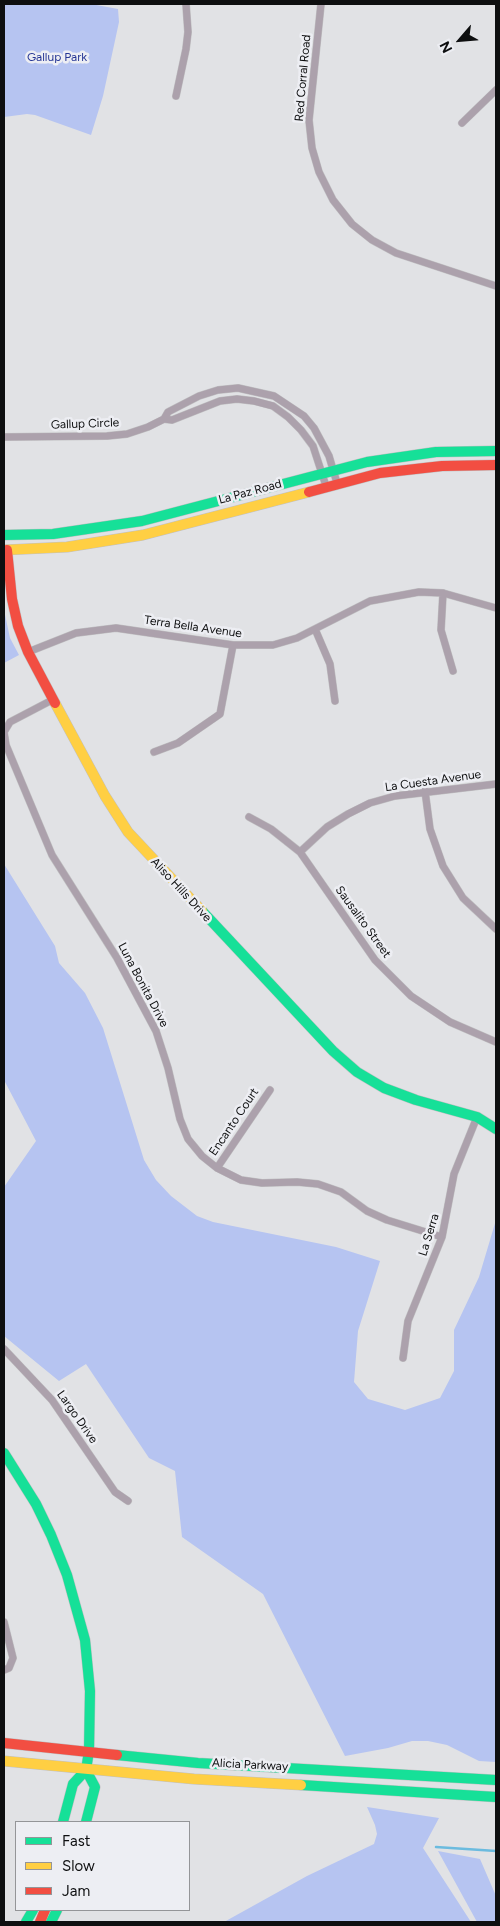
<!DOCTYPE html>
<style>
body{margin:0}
#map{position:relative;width:500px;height:1926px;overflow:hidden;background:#e1e2e5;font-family:Figtree,sans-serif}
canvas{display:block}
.frame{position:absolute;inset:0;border:5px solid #0e0f10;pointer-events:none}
.legend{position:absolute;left:15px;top:1821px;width:175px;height:90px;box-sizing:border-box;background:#edeef3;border:1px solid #949598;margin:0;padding:6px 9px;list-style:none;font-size:15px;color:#0e0f10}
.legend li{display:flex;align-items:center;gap:10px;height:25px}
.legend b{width:25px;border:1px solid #949598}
.north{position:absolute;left:435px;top:15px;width:50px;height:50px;-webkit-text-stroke:4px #edeef3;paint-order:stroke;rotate:243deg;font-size:14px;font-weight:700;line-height:20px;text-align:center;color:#0e0f10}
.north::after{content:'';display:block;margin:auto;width:18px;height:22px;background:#0e0f10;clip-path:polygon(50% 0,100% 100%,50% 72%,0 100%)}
</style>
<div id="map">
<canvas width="500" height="1926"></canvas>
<div class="frame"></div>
<ul class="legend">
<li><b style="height:6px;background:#16e098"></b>Fast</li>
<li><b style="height:6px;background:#ffcf43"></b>Slow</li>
<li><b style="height:6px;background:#f24e42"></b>Jam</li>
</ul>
<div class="north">N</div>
</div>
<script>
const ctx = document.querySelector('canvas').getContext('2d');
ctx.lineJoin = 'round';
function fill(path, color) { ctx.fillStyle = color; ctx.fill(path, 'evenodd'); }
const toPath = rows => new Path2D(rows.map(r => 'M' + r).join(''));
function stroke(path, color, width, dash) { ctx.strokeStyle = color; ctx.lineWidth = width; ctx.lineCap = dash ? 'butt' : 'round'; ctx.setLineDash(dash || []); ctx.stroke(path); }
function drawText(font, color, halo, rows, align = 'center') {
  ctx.font = font + ' Figtree,sans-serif'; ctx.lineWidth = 5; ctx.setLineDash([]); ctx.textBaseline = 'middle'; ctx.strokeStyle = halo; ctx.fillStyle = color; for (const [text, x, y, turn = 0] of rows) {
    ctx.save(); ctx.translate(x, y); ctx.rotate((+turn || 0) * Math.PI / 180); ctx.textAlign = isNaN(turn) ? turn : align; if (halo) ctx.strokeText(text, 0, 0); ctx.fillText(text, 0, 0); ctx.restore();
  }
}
fill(toPath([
 [4,4,91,4,118,9,119,22,103,96,91,135,35,115,27,114,4,117],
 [4,610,10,638,19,655,4,663],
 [4,864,55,946,59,963,85,993,103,1028,144,1160,156,1180,171,1196,197,1216,213,1222,336,1247,380,1261,358,1331,354,1382,368,1399,405,1410,440,1398,454,1371,454,1330,479,1277,496,1220,496,1762,479,1761,447,1745,428,1741,412,1741,388,1748,345,1756,263,1594,182,1537,175,1471,149,1458,86,1364,59,1381,4,1336,4,1187,36,1141,4,1080],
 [367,1807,439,1818,423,1848,471,1922,224,1922,307,1876,374,1844,377,1834,375,1825],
 [438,1851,480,1859,496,1896,496,1922,477,1922]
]), '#b6c4f1');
stroke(toPath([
 [436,1847,496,1851]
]), '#6bbbdf', 2.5);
const street = toPath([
 [321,4,309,120,312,148,319,172,333,200,352,224,372,240,396,253,496,286],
 [176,96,186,49,188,32,186,4],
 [462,123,496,90],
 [164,419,168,412,199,396,218,390,238,388,274,396,304,416,314,428,329,456,337,483],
 [4,437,107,436,127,434,148,427,164,419,172,420,220,401,237,399,254,401,273,406,288,417,301,430,313,446,326,486],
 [443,593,441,630,453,671],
 [315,629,330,664,335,701],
 [28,652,76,633,116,628,233,645,273,645,297,638,370,601,419,592,443,593,496,608],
 [54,699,10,722,4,732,6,745,52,855,117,958,156,1031,168,1068,180,1119,188,1139,202,1156,217,1168,241,1180,262,1183,297,1182,318,1184,341,1192,367,1211,387,1220,442,1237],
 [154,752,178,743,220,714,233,645],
 [425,791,430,829,443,866,463,898,496,929],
 [249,817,271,829,300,852,375,960,411,996,450,1022,496,1042],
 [300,852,327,827,348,814,370,803,395,796,496,784],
 [217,1168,270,1090],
 [4,1349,52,1400,115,1492,128,1501],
 [403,1358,408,1321,442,1237,454,1174,477,1117],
 [4,1622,13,1658,9,1668,4,1670]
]);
const fast = toPath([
 [4,535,53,534,142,521,367,462,436,452,496,451],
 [202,911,333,1051,357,1072,384,1088,416,1100,477,1117,496,1129],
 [4,1453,36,1504,51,1535,67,1575,85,1640,90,1691,89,1751,86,1770,73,1784,63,1822],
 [117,1755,198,1763,496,1780],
 [86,1770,95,1787,86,1822],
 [301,1785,496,1797],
 [26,1922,33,1910],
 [51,1922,57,1910]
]);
const slow = toPath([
 [4,550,67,547,143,535,309,492],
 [55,703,105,796,128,832,202,911],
 [4,1761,194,1779,301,1785]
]);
const jam = toPath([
 [309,492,380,473,442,466,496,465],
 [7,550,12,599,18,626,28,652,55,703],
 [4,1743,117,1755],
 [40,1922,45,1910]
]);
stroke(street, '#c0c0c2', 8);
stroke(fast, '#c0c0c2', 11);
stroke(slow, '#c0c0c2', 11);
stroke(jam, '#c0c0c2', 11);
stroke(street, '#aca1ac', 7);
stroke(fast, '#16e098', 10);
stroke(slow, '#ffcf43', 10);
stroke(jam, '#f24e42', 10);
drawText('12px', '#273795', '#edeef3', [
 ["Gallup Park",57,57]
]);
drawText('12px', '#0e0f10', '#edeef3', [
 ["Red Corral Road",303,78,-85],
 ["Gallup Circle",85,424,-2],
 ["La Paz Road",250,492,-15],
 ["Terra Bella Avenue",193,627,8],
 ["La Cuesta Avenue",433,781,-8],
 ["Aliso Hills Drive",181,890,47],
 ["Sausalito Street",363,922,54],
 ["Luna Bonita Drive",143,985,62],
 ["Encanto Court",234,1122,-56],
 ["La Serra",429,1235,-73],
 ["Largo Drive",77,1417,55],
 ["Alicia Parkway",250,1765,3]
]);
</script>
